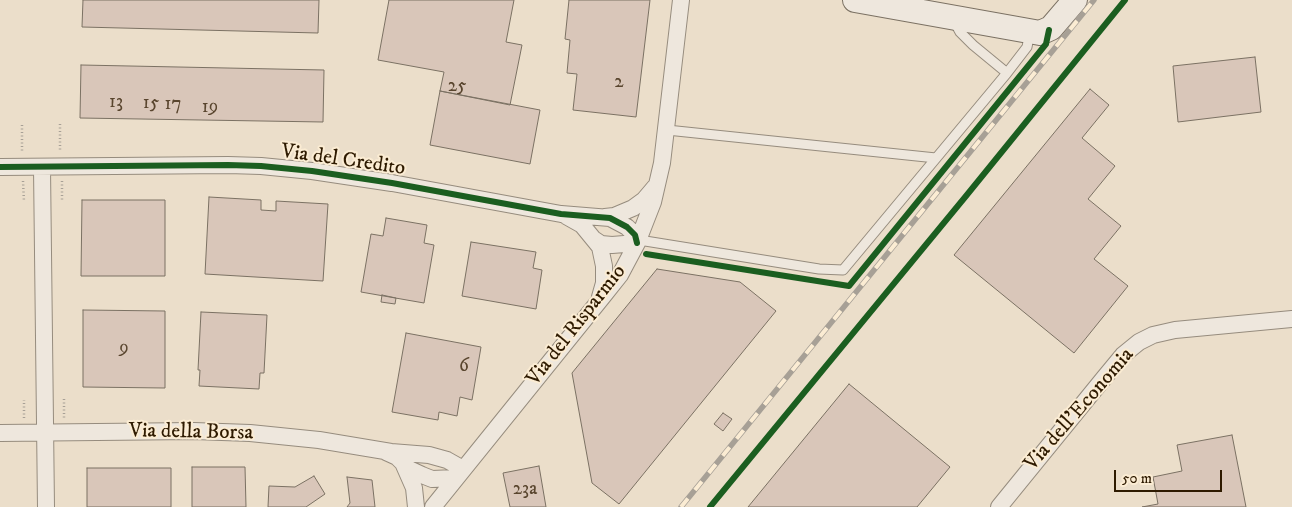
<!DOCTYPE html>
<style>
body{margin:0}
#map{position:relative;width:1292px;height:507px;overflow:hidden;background:#ebdeca;font-family:"IM FELL DW Pica",serif}
canvas{display:block}
.scale{position:absolute;left:1114px;top:470px;width:108px;height:22px;box-sizing:border-box;border:2px solid #2e1a00;border-top:0;padding-left:6px;font-size:15px;line-height:18px;white-space:nowrap;color:#2e1a00;-webkit-text-stroke:4px #fbecd3;paint-order:stroke}
</style>
<div id="map">
<canvas width="1292" height="507"></canvas>
<div class="scale">50 m</div>
</div>
<script>
const ctx = document.querySelector('canvas').getContext('2d');
ctx.lineJoin = 'round';
function fill(path, color) { ctx.fillStyle = color; ctx.fill(path, 'evenodd'); }
const toPath = rows => new Path2D(rows.map(r => 'M' + r).join(''));
function stroke(path, color, width, dash) { ctx.strokeStyle = color; ctx.lineWidth = width; ctx.lineCap = dash ? 'butt' : 'round'; ctx.setLineDash(dash || []); ctx.stroke(path); }
function drawText(font, color, halo, rows, align = 'center') {
  ctx.font = font + ' "IM FELL DW Pica",serif'; ctx.lineWidth = 4; ctx.setLineDash([]); ctx.textBaseline = 'middle'; ctx.strokeStyle = halo; ctx.fillStyle = color; for (const [text, x, y, turn = 0] of rows) {
    ctx.save(); ctx.translate(x, y); ctx.rotate((+turn || 0) * Math.PI / 180); ctx.textAlign = isNaN(turn) ? turn : align; if (halo) ctx.strokeText(text, 0, 0); ctx.fillText(text, 0, 0); ctx.restore();
  }
}
const building = toPath([
 [83,0,319,0,318,33,82,27,83,0],
 [389,0,514,0,506,42,522,45,510,105,440,91,444,72,378,60,389,0],
 [569,0,650,0,636,117,573,110,577,74,567,73,570,40,565,39,569,0],
 [1255,57,1261,112,1178,122,1173,66,1255,57],
 [81,65,324,70,323,122,80,118,81,65],
 [1090,89,1109,105,1082,138,1115,166,1088,199,1121,226,1094,259,1128,286,1074,353,954,255,1090,89],
 [440,91,540,110,530,164,430,145,440,91],
 [209,197,261,200,261,210,276,211,276,201,328,204,323,281,205,274,209,197],
 [82,200,165,200,165,276,81,276,82,200],
 [386,218,427,225,424,243,434,245,424,303,361,292,371,234,383,236,386,218],
 [471,242,536,252,533,268,542,270,536,309,462,296,471,242],
 [657,269,740,282,776,311,619,504,592,483,572,373,657,269],
 [382,295,396,298,395,304,381,302,382,295],
 [83,310,165,311,165,388,83,387,83,310],
 [201,312,267,315,264,373,260,373,259,389,199,386,200,370,198,370,201,312],
 [406,333,481,347,472,400,460,397,457,416,439,412,438,420,392,412,406,333],
 [849,384,950,467,917,507,748,507,849,384],
 [723,413,732,419,723,431,714,424,723,413],
 [1232,435,1246,507,1142,507,1158,504,1153,477,1182,471,1177,445,1232,435],
 [539,466,546,507,510,507,503,473,539,466],
 [192,467,245,467,246,507,192,507,192,467],
 [87,468,171,468,171,507,87,507,87,468],
 [314,476,325,494,306,507,268,507,269,486,295,487,314,476],
 [347,477,372,480,375,507,347,507,350,503,347,477]
]);
fill(building, '#d9c6b9');
stroke(building, '#7b7163', 1);
const lane = toPath([
 [954,21,960,32,973,45,1007,73],
 [667,130,936,158],
 [639,240,819,269,843,270,1007,73,1027,47,1030,32]
]);
const street = toPath([
 [0,167,228,165,261,166,312,171,392,183,561,214,610,218,627,227,635,235,637,243],
 [42,168,46,507],
 [566,216,582,225,600,247,604,266,604,283,600,297],
 [605,217,614,216,633,208,644,200,655,187],
 [595,240,601,244,612,245,637,243],
 [0,433,194,431,250,433,319,440,391,452,429,455,447,460,463,469],
 [386,452,397,457,409,469,422,475,432,479,456,478],
 [403,463,414,488,416,507],
 [433,507,604,295,620,275,637,243,653,202,662,163,681,0],
 [999,507,1104,378,1123,355,1139,342,1153,335,1175,330,1292,319]
]);
const secondary = toPath([
 [855,0,1040,33,1051,28,1075,0]
]);
stroke(lane, '#968c7e', 11);
stroke(street, '#968c7e', 18);
stroke(secondary, '#7b7163', 26);
stroke(toPath([
 [60,124,60,152],
 [22,125,22,151],
 [23,181,24,202],
 [62,181,62,202],
 [64,399,64,418],
 [24,418,24,400]
]), '#a7a096', 2.5, [1, 2.5]);
stroke(lane, '#eee7dd', 9);
stroke(street, '#eee7dd', 16);
stroke(secondary, '#eee7dd', 24);
const rail = toPath([
 [681,507,1094,0]
]);
stroke(rail, '#a7a096', 5.5);
stroke(rail, '#fbecd3', 4, [11]);
stroke(toPath([
 [0,167,228,165,261,166,312,171,392,183,561,214,610,218,627,227,635,235,637,243],
 [646,254,849,286,1046,44,1049,30],
 [710,507,966,196,1125,0]
]), '#1b5e20', 6);
drawText('19px', '#59452e', null, [
 ["2",619,83],
 ["25",457,87],
 ["13",116,103],
 ["15",151,104],
 ["17",173,105],
 ["19",210,108],
 ["9",124,349],
 ["6",464,367],
 ["23a",525,490]
]);
drawText('21px', '#2e1a00', '#fbecd3', [
 ["Via del Credito",343,161,8],
 ["Via del Risparmio",577,326,-52],
 ["Via dell'Economia",1080,410,-49],
 ["Via della Borsa",191,433,1]
]);
</script>
